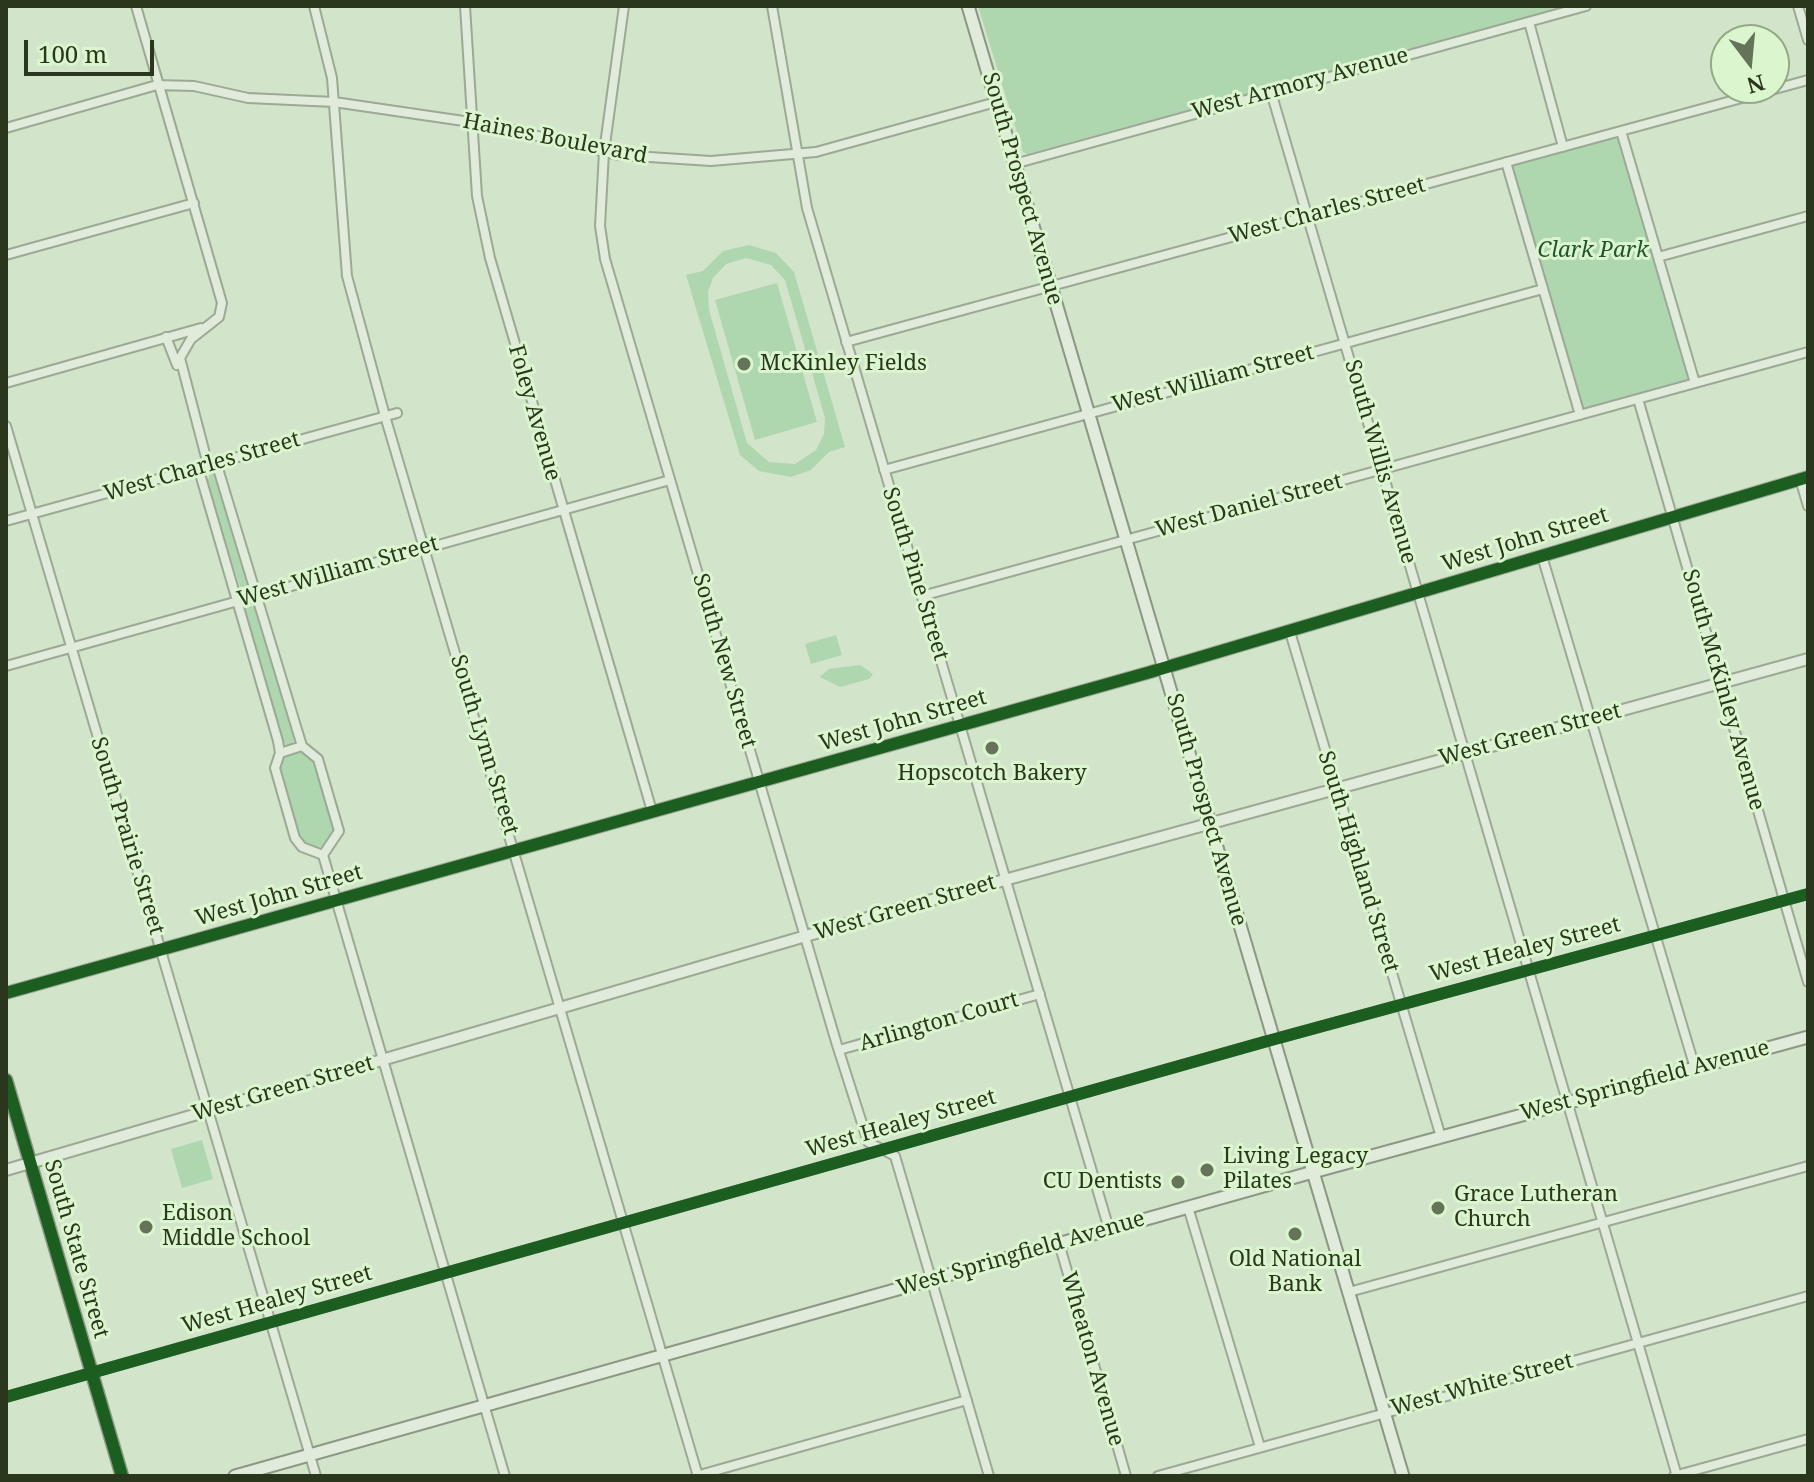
<!DOCTYPE html>
<style>
body{margin:0}
#map{position:relative;width:1814px;height:1482px;overflow:hidden;background:#d2e4ca;font-family:"Noto Serif",serif}
canvas{display:block}
.frame{position:absolute;inset:0;border:8px solid #2a371c;pointer-events:none}
.north{position:absolute;left:1710px;top:24px;width:80px;height:80px;box-sizing:border-box;background:#dbf6cf;border:2px solid #94aa87;border-radius:50%;rotate:164deg;font-size:22px;font-weight:700;line-height:32px;text-align:center;color:#2a371c}
.north::after{content:'';display:block;margin:auto;width:28px;height:36px;background:#657459;clip-path:polygon(50% 0,100% 100%,50% 72%,0 100%)}
.scale{position:absolute;left:24px;top:40px;width:130px;height:36px;box-sizing:border-box;border:4px solid #2a371c;border-top:0;padding-left:10px;font-size:24px;line-height:28px;white-space:nowrap;color:#2a371c;-webkit-text-stroke:6px #dbf6cf;paint-order:stroke}
</style>
<div id="map">
<canvas width="1814" height="1482"></canvas>
<div class="frame"></div>
<div class="north">N</div>
<div class="scale">100 m</div>
</div>
<script>
const ctx = document.querySelector('canvas').getContext('2d');
ctx.lineJoin = 'round';
function fill(path, color) { ctx.fillStyle = color; ctx.fill(path, 'evenodd'); }
const toPath = rows => new Path2D(rows.map(r => 'M' + r).join(''));
function stroke(path, color, width, dash) { ctx.strokeStyle = color; ctx.lineWidth = width; ctx.lineCap = dash ? 'butt' : 'round'; ctx.setLineDash(dash || []); ctx.stroke(path); }
function drawText(font, color, halo, rows, align = 'center') {
  ctx.font = font + ' "Noto Serif",serif'; ctx.lineWidth = 6; ctx.setLineDash([]); ctx.textBaseline = 'middle'; ctx.strokeStyle = halo; ctx.fillStyle = color; for (const [text, x, y, turn = 0] of rows) {
    ctx.save(); ctx.translate(x, y); ctx.rotate((+turn || 0) * Math.PI / 180); ctx.textAlign = isNaN(turn) ? turn : align; if (halo) ctx.strokeText(text, 0, 0); ctx.fillText(text, 0, 0); ctx.restore();
  }
}
fill(toPath([
 [978,6,1567,6,1027,154,1023,152],
 [1618,137,1689,381,1583,411,1511,166],
 [749,245,776,253,794,272,845,447,829,452,811,470,791,477,759,471,740,455,686,275,703,271,723,251],
 [746,258,771,265,785,280,825,418,824,434,816,450,795,464,769,462,747,443,709,310,708,292,713,278,726,264],
 [777,283,817,422,755,440,715,300],
 [210,473,217,475,249,584,248,588,241,590,207,483],
 [248,605,256,608,295,739,290,746,282,743,244,612],
 [836,635,842,655,811,664,805,644],
 [860,665,873,674,869,679,840,687,820,677,829,669],
 [300,750,315,760,336,830,330,843,322,847,313,848,300,840,279,773,284,755],
 [202,1140,213,1179,182,1188,171,1149]
]), '#afd7af');
const minor = toPath([
 [136,6,222,303,219,317,191,339,180,358,208,465],
 [314,6,332,78,347,276,385,416,698,1476],
 [465,6,477,196,490,258,652,811],
 [624,6,604,152,600,226,605,259,837,1045,868,1142,895,1156,989,1476],
 [772,6,807,208,1109,1229],
 [1798,6,1808,40],
 [1529,22,1563,147],
 [1271,92,1677,1476],
 [6,128,157,85,194,86,248,98,334,102,491,125,618,155,711,161,816,152,996,102],
 [1621,131,1695,383],
 [1506,162,1580,415],
 [1014,164,1586,6],
 [6,255,194,203],
 [1658,257,1808,216],
 [166,337,177,365],
 [846,342,1808,80],
 [6,383,201,328],
 [1638,399,1808,982],
 [6,426,316,1476],
 [216,462,302,746],
 [198,467,278,741,280,753,275,768,295,838,302,847,323,855,339,831,318,759,302,746,280,753],
 [884,470,1543,289],
 [1800,479,1808,506],
 [6,521,397,413],
 [1542,556,1695,1068],
 [922,596,1808,352],
 [1290,632,1441,1137],
 [6,666,670,480],
 [323,855,505,1476],
 [839,1050,1040,994],
 [1188,1207,1260,1447],
 [1059,1243,1126,1476],
 [1349,1292,1808,1166],
 [6,1397,1264,1042,1808,894],
 [696,1476,967,1400],
 [1158,1476,1808,1296],
 [1674,1476,1808,1439]
]);
const tertiary = toPath([
 [6,993,1147,673,1808,477],
 [6,1170,881,914,1808,659]
]);
const secondary = toPath([
 [968,6,1403,1476],
 [6,1080,122,1476],
 [235,1476,1313,1172,1808,1037]
]);
stroke(minor, '#9ca994', 12);
stroke(tertiary, '#9ca994', 14);
stroke(secondary, '#8c9884', 15);
stroke(minor, '#e0ebdc', 8);
stroke(tertiary, '#e0ebdc', 10);
stroke(secondary, '#e0ebdc', 11);
stroke(toPath([
 [6,993,1147,673,1808,477],
 [6,1080,122,1476],
 [6,1397,1264,1042,1808,894]
]), '#1b5e20', 12);
for (const [x, y, r, color] of [
 [744,364,8,"#657459"],
 [992,748,8,"#657459"],
 [1207,1170,8,"#657459"],
 [1178,1182,8,"#657459"],
 [1438,1208,8,"#657459"],
 [146,1227,8,"#657459"],
 [1295,1234,8,"#657459"]
]) { const dot = new Path2D(); dot.arc(x, y, r, 0, 2 * Math.PI); ctx.fillStyle = color; ctx.fill(dot); stroke(dot, '#dbf6cf', 3); }
drawText('22px', '#2a371c', '#dbf6cf', [
 ["West Armory Avenue",1300,84,-15],
 ["Haines Boulevard",555,139,11],
 ["South Prospect Avenue",1022,189,74],
 ["West Charles Street",1327,211,-15],
 ["West William Street",1213,379,-15],
 ["Foley Avenue",534,413,74],
 ["South Willis Avenue",1380,462,74],
 ["West Charles Street",202,467,-16],
 ["West Daniel Street",1249,506,-15],
 ["West John Street",1525,540,-17],
 ["West William Street",338,572,-16],
 ["South Pine Street",915,574,73],
 ["South New Street",724,661,74],
 ["South McKinley Avenue",1723,690,74],
 ["West John Street",903,721,-16],
 ["West Green Street",1530,735,-15],
 ["South Lynn Street",484,745,73],
 ["South Prospect Avenue",1206,810,74],
 ["South Prairie Street",127,836,73],
 ["South Highland Street",1358,862,73],
 ["West John Street",279,896,-16],
 ["West Green Street",905,908,-16],
 ["West Healey Street",1525,950,-15],
 ["Arlington Court",939,1022,-16],
 ["West Springfield Avenue",1645,1081,-15],
 ["West Green Street",283,1089,-16],
 ["West Healey Street",901,1124,-16],
 ["South State Street",76,1249,74],
 ["West Springfield Avenue",1021,1254,-16],
 ["West Healey Street",277,1300,-16],
 ["Wheaton Avenue",1092,1359,74],
 ["West White Street",1482,1385,-15]
]);
drawText('italic 22px', '#22542e', '#dbf6cf', [
 ["Clark Park",1593,251]
]);
drawText('22px', '#2a371c', '#dbf6cf', [
 ["McKinley Fields",760,364],
 ["Hopscotch Bakery",992,774,"center"],
 ["Living Legacy",1223,1157],
 ["Pilates",1223,1182],
 ["CU Dentists",1162,1182,"right"],
 ["Grace Lutheran",1454,1195],
 ["Church",1454,1220],
 ["Edison",162,1214],
 ["Middle School",162,1239],
 ["Old National",1295,1260,"center"],
 ["Bank",1295,1285,"center"]
], 'left');
</script>
